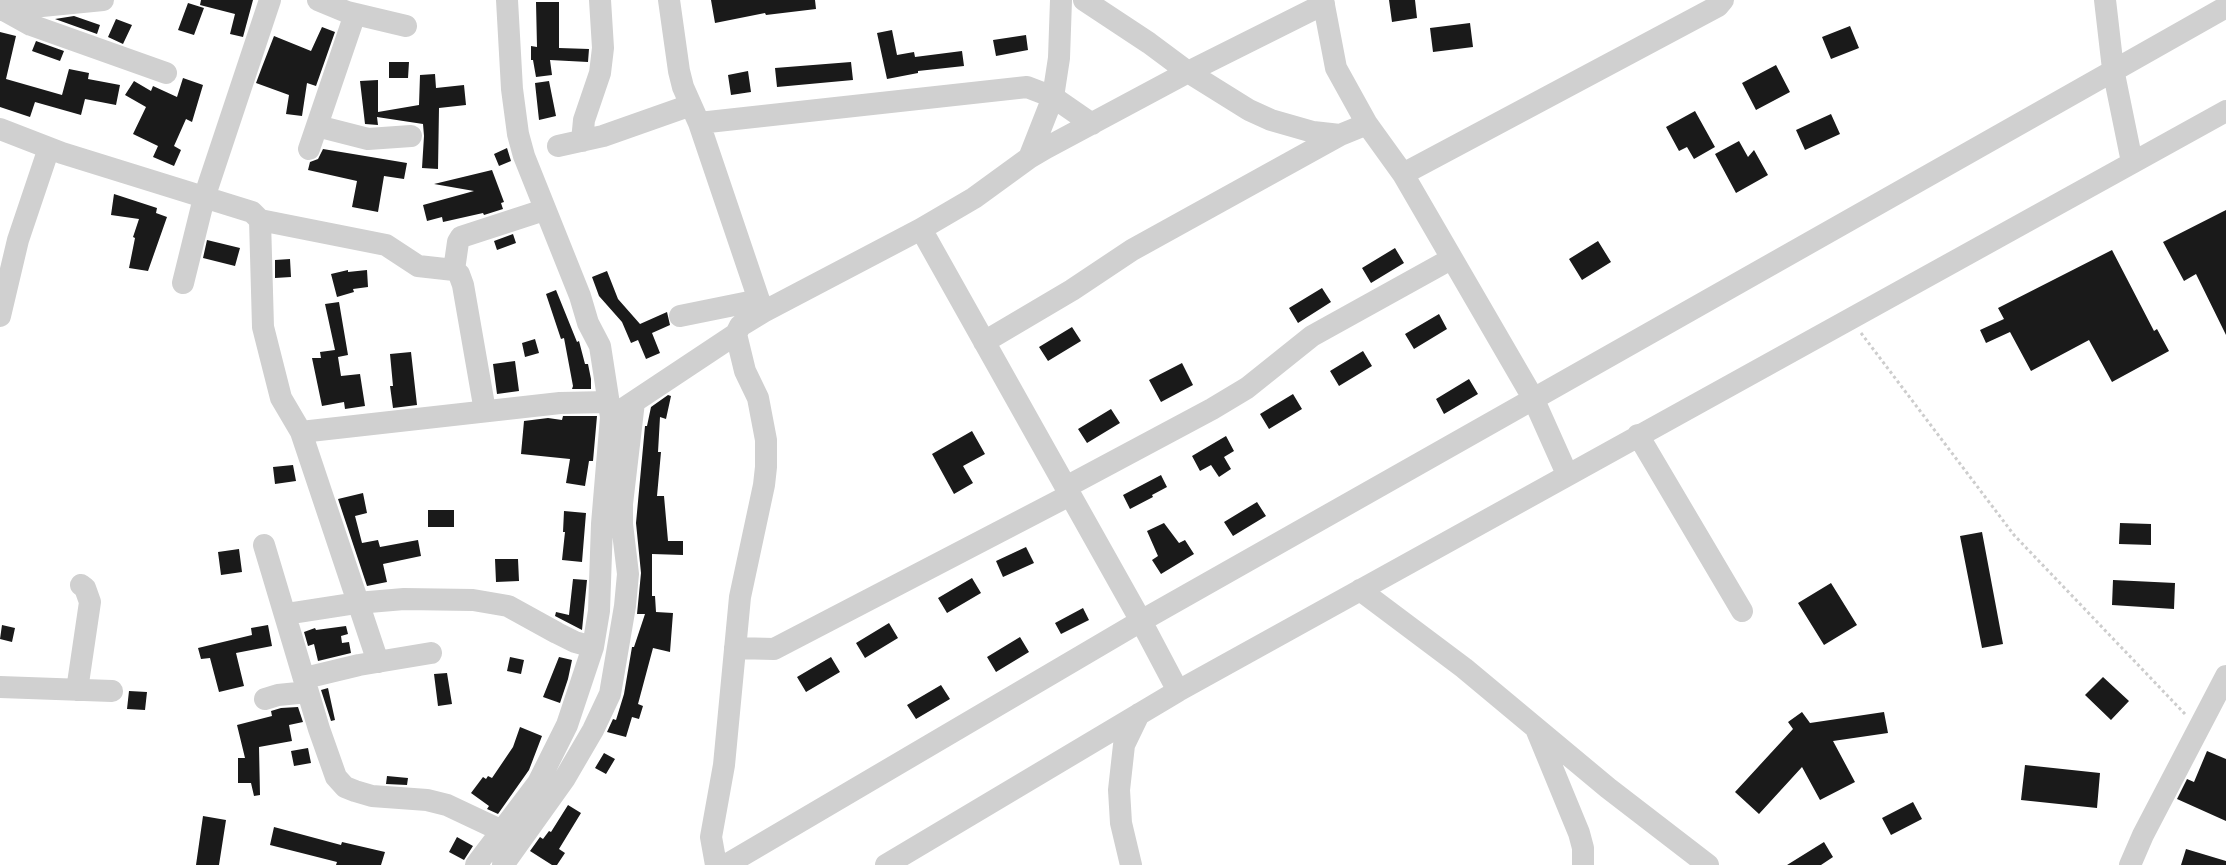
<!DOCTYPE html>
<style>
body{margin:0}
canvas{display:block;background:#fff}
</style>
<canvas width="2226" height="865"></canvas>
<script>
const ctx = document.querySelector('canvas').getContext('2d');
ctx.lineJoin = 'round';
function fill(path, color) { ctx.fillStyle = color; ctx.fill(path, 'evenodd'); }
const toPath = rows => new Path2D(rows.map(r => 'M' + r).join(''));
function stroke(path, color, width, dash) { ctx.strokeStyle = color; ctx.lineWidth = width; ctx.lineCap = dash ? 'butt' : 'round'; ctx.setLineDash(dash || []); ctx.stroke(path); }
fill(toPath([
 [201,0,253,0,243,37,230,34,235,14,200,5],
 [711,0,815,0,816,9,766,15,765,13,715,23],
 [1389,0,1415,0,1417,18,1392,22],
 [536,2,559,2,559,48,589,49,588,62,550,60,552,75,536,77,533,60,531,60,531,46,537,47],
 [188,3,204,8,194,35,178,30],
 [74,16,100,25,97,34,55,19],
 [116,19,132,25,123,44,108,37],
 [1470,23,1473,47,1433,52,1430,28],
 [1850,26,1859,48,1831,59,1822,37],
 [322,27,335,32,316,86,307,83,302,116,286,114,289,95,256,83,262,67,274,36,311,51],
 [892,30,897,55,914,52,915,57,962,51,964,66,918,71,918,73,887,79,877,33],
 [0,32,16,36,6,79,62,95,69,69,89,73,88,79,120,85,116,105,85,99,81,115,35,102,30,117,0,107],
 [1026,35,1028,50,996,56,993,40],
 [36,41,64,51,60,61,32,51],
 [389,62,409,62,408,78,389,78],
 [851,62,853,80,777,87,775,68],
 [1776,65,1790,92,1756,110,1742,83],
 [748,71,751,92,731,95,728,75],
 [435,74,436,88,464,85,466,105,439,108,438,169,422,168,424,136,423,124,377,117,378,125,365,124,360,81,378,80,378,112,419,105,420,75],
 [183,78,203,85,192,122,186,119,174,146,181,150,174,166,153,157,158,146,133,134,146,107,125,95,134,81,151,91,153,86,177,97],
 [549,81,556,116,539,120,535,83],
 [1695,111,1715,147,1694,159,1687,147,1679,151,1666,127],
 [1831,114,1840,134,1805,150,1796,130],
 [1739,141,1748,157,1754,150,1768,175,1736,193,1715,154],
 [507,148,511,161,499,166,494,154],
 [323,149,407,163,404,179,384,176,378,212,352,207,357,181,308,170,310,162,318,159],
 [492,170,504,202,501,203,503,209,484,215,483,213,443,222,442,217,427,221,423,205,474,191,434,184],
 [114,194,157,208,156,213,167,217,148,271,129,268,135,238,133,237,139,219,111,215],
 [2226,210,2226,335,2196,274,2184,281,2163,242],
 [513,234,516,243,497,250,494,241],
 [207,240,240,248,235,266,203,258],
 [1598,241,1611,262,1582,280,1569,259],
 [1395,248,1404,263,1371,283,1362,268],
 [2112,250,2154,331,2157,329,2169,351,2112,382,2089,340,2031,371,2010,332,1986,343,1980,330,2004,319,1998,308],
 [290,259,291,277,275,278,275,260],
 [348,270,348,272,367,270,368,287,353,289,354,292,337,297,331,274],
 [607,271,618,299,640,324,667,312,670,325,652,333,660,353,646,359,638,340,631,343,622,322,599,296,592,277],
 [1322,288,1331,302,1298,323,1289,308],
 [556,290,577,342,579,341,585,364,588,364,591,379,591,389,572,389,573,386,564,338,561,339,546,294],
 [339,302,348,355,338,357,341,376,360,374,365,406,345,409,344,402,322,406,312,358,321,358,320,352,335,350,325,304],
 [1439,314,1447,329,1414,349,1405,334],
 [1072,327,1081,341,1048,361,1039,347],
 [535,339,539,353,525,357,522,343],
 [1363,351,1372,366,1339,386,1330,371],
 [411,352,417,405,393,408,390,386,393,386,390,354],
 [515,361,519,391,497,394,493,364],
 [1182,363,1193,385,1161,402,1149,380],
 [1469,379,1478,394,1444,414,1436,399],
 [1293,394,1302,409,1269,429,1260,414],
 [668,395,671,396,666,419,660,417,658,452,661,452,657,496,664,496,668,541,683,541,683,555,652,554,652,596,655,596,656,612,673,613,670,652,653,648,638,704,643,706,639,719,632,717,626,737,607,732,613,719,616,720,624,694,632,647,634,647,645,614,637,614,641,573,636,523,645,426,647,426,651,407],
 [1111,409,1120,423,1087,443,1078,429],
 [563,416,597,416,593,461,589,461,585,486,566,483,570,459,521,454,524,421,548,418,562,420],
 [972,431,985,454,963,466,973,483,954,494,932,454],
 [1226,436,1234,451,1224,457,1231,469,1219,477,1211,465,1200,471,1192,456],
 [293,465,296,481,275,484,273,467],
 [1161,475,1167,487,1152,495,1153,497,1130,509,1123,495],
 [363,493,367,513,355,516,362,543,378,540,380,547,418,540,421,556,383,564,387,582,367,586,338,499],
 [1257,502,1266,516,1233,536,1224,522],
 [428,510,454,510,454,527,428,527],
 [564,511,586,513,582,562,562,560,565,532,563,532],
 [1164,523,1179,543,1185,540,1194,554,1161,574,1152,560,1158,556,1147,531],
 [2120,523,2151,524,2151,545,2119,544],
 [1982,532,2003,644,1982,648,1960,536],
 [1026,547,1034,563,1003,577,996,561],
 [239,549,242,572,221,575,218,552],
 [495,559,518,559,519,581,496,582],
 [972,578,981,593,947,613,938,598],
 [573,579,587,580,582,630,555,616,556,612,569,615],
 [2113,580,2175,583,2174,609,2112,605],
 [1831,583,1857,625,1824,645,1798,603],
 [1083,608,1089,620,1061,634,1055,623],
 [889,623,898,638,865,658,856,643],
 [2,625,15,628,12,642,0,639],
 [268,625,272,646,236,653,244,686,219,692,210,658,201,659,198,648,252,635,251,628],
 [346,626,348,634,341,636,342,643,349,642,351,653,318,661,314,644,308,646,304,632,315,628,316,630],
 [1020,637,1029,652,996,672,987,657],
 [510,657,524,660,521,674,507,671],
 [559,657,572,660,568,679,560,703,543,697],
 [831,657,840,672,806,692,797,677],
 [447,673,452,704,438,706,434,674],
 [2103,677,2129,701,2111,720,2085,695],
 [941,685,950,699,916,719,907,705],
 [328,688,335,720,331,721,321,690],
 [129,691,147,692,145,710,127,709],
 [298,707,303,722,289,725,292,741,259,747,260,795,254,796,251,783,238,783,238,758,245,758,237,725,272,716,271,711,281,708],
 [1802,712,1810,723,1884,712,1888,733,1833,741,1855,782,1820,800,1802,767,1759,814,1735,792,1793,729,1788,722],
 [520,727,542,736,529,770,498,814,487,809,489,806,471,793,483,777,486,779,488,776,492,778,513,747],
 [308,748,311,763,294,766,291,751],
 [2207,751,2226,759,2226,821,2177,799,2187,779,2194,782],
 [604,753,615,759,606,774,595,768],
 [2025,765,2100,773,2097,808,2021,800],
 [387,776,408,778,407,785,386,784],
 [1913,802,1922,819,1891,835,1882,818],
 [568,805,581,813,559,849,565,853,557,865,552,865,530,851,540,837,543,839,549,831,551,832],
 [203,816,226,820,219,865,196,865],
 [274,827,341,845,342,842,385,852,381,865,336,865,337,862,270,845],
 [457,837,473,846,464,860,449,852],
 [1824,842,1833,857,1821,865,1787,865],
 [2186,849,2226,861,2226,865,2181,865]
]), '#1a1a1a');
stroke(toPath([
 [1861,333,2014,535,2185,714]
]), '#cdcdcd', 3, [3, 3]);
stroke(toPath([
 [318,0,347,12,406,26],
 [669,0,679,71,683,87,699,123,763,312],
 [1084,0,1149,43,1188,72,1249,110,1271,120,1313,132,1340,135],
 [1323,0,1336,68,1367,124,1403,174,1533,398,1567,474],
 [2105,0,2113,69,2132,162],
 [2,9,31,25,166,73],
 [1,10,103,0],
 [699,123,1027,87,1053,97,1092,124],
 [317,126,368,139,411,136],
 [0,129,62,153,252,212,260,220,263,327,281,398,301,432,378,662],
 [582,141,584,120,600,73,603,48,600,0],
 [558,146,603,136,691,105],
 [309,149,355,14],
 [1029,158,1053,97,1059,58,1061,0],
 [1403,174,1718,6,1723,0],
 [260,220,386,245,418,266,454,270,459,274,463,285,485,411],
 [921,229,1141,621,1178,691],
 [454,270,458,242,461,237,544,210],
 [183,283,204,198,270,0],
 [0,316,18,240,49,148],
 [680,316,759,300],
 [984,342,1072,290,1132,250,1340,135,1367,124],
 [611,417,736,334,740,326,763,312,921,229,974,198,1029,158,1046,148,1188,72,1324,4],
 [301,432,560,403,608,402],
 [1638,435,1742,611],
 [1066,487,1212,409,1247,388,1312,336,1451,259],
 [264,545,319,729,336,777,345,787,355,791,372,796,427,800,447,805,500,830],
 [1360,590,1464,668,1608,788,1708,865],
 [286,614,357,603,404,599,473,600,508,606,557,633,575,642,593,647],
 [735,648,774,649,1070,495],
 [305,678,359,665,431,653],
 [0,687,112,691],
 [77,690,90,602,85,588,81,585],
 [265,699,278,695,308,692],
 [1537,731,1579,833,1583,848,1583,865],
 [476,865,538,783,567,725,593,647,599,611,602,524,611,417,600,346,588,323,580,296,524,156,518,134,512,89,507,0],
 [503,865,565,778,593,730,610,694,625,606,628,574,622,524,622,504,634,402],
 [716,865,711,837,724,765,740,597,764,485,766,467,766,440,758,398,745,371,736,334],
 [726,865,1141,621,2226,7],
 [886,865,1178,691,2226,111],
 [1131,865,1121,823,1119,790,1124,745,1139,714],
 [2130,865,2143,835,2226,676]
]), '#d0d0d0', 22);
</script>
